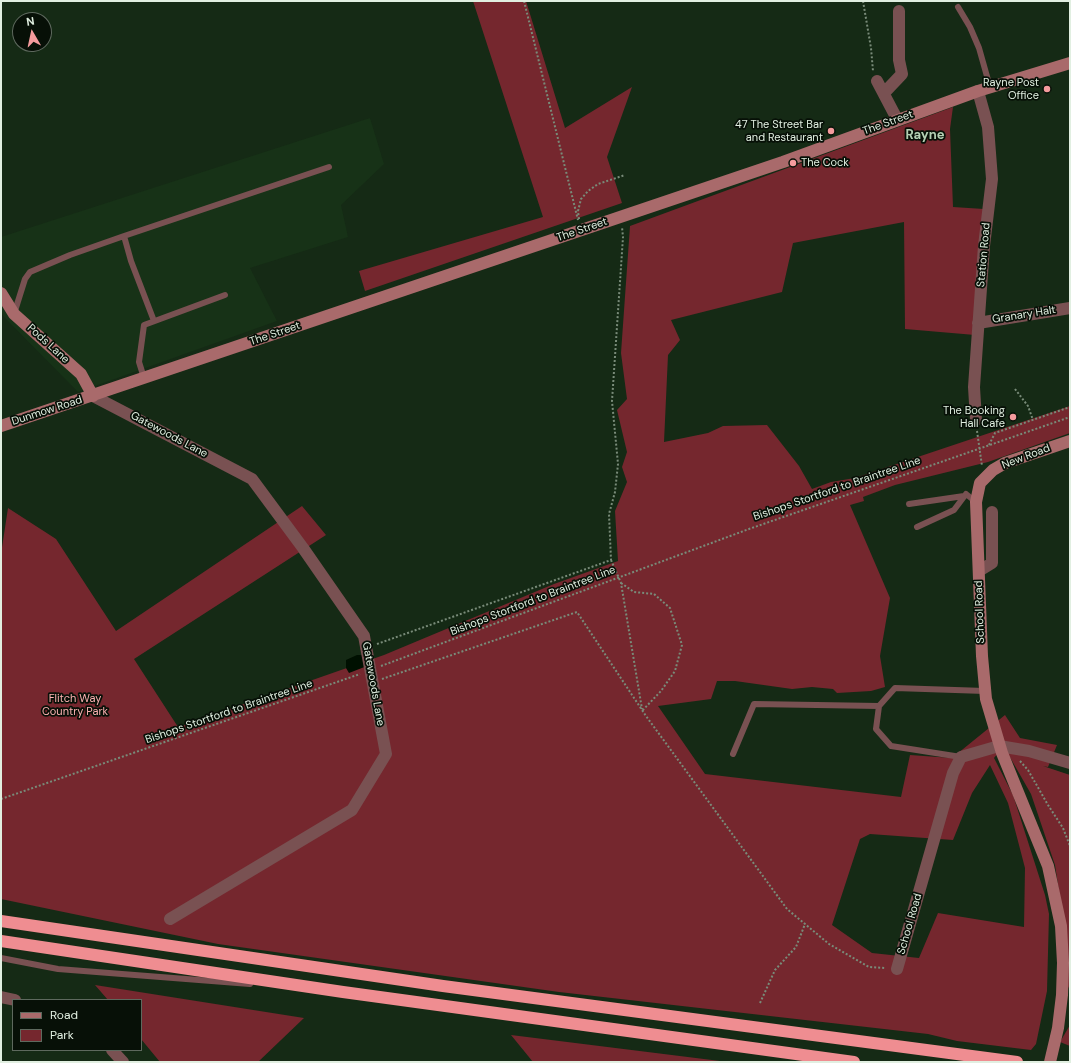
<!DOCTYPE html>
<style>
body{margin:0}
#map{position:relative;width:1071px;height:1063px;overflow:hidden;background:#152a15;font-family:"DM Sans",sans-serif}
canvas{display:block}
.frame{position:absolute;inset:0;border:2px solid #e1efe1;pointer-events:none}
.legend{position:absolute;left:12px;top:999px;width:130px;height:52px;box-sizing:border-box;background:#071007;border:1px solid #5e695e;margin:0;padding:5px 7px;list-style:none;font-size:12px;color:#e1efe1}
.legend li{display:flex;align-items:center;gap:8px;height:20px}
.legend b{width:20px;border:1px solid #5e695e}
.north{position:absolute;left:12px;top:12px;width:40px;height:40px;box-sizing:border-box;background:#071007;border:1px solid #5e695e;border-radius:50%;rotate:351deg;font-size:11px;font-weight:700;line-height:16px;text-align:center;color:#e1efe1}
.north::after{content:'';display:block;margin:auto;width:14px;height:18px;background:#f59b9d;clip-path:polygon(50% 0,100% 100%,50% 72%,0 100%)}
</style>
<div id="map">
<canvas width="1071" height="1063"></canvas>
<div class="frame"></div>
<ul class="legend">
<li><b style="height:5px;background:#a96a6b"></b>Road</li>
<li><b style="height:11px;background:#75272e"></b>Park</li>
</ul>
<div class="north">N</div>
</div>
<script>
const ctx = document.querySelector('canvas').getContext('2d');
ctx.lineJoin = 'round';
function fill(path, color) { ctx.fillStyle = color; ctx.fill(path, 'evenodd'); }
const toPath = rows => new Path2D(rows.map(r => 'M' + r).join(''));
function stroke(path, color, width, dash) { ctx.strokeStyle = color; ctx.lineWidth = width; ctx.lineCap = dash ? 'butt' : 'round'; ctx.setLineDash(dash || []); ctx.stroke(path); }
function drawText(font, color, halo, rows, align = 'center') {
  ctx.font = font + ' "DM Sans",sans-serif'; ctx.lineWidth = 3.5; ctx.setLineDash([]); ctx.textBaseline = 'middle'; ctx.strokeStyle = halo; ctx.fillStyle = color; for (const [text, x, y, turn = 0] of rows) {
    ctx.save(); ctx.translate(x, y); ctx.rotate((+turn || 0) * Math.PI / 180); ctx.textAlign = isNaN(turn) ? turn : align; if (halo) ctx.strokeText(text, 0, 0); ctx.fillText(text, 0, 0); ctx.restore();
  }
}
fill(toPath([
 [370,118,384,164,341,205,348,237,250,268,277,321,78,392,4,317,1,312,1,237]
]), '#173217');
fill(toPath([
 [473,1,526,1,565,128,632,87,607,157,622,203,365,291,359,271,543,217],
 [953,107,950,129,953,207,984,209,975,335,905,329,904,222,793,243,782,292,671,320,680,340,668,355,664,442,708,433,723,426,767,425,799,466,812,489,831,482,855,478,1070,406,1070,433,988,462,895,485,863,497,864,501,850,505,890,598,880,656,885,687,871,691,837,693,833,689,812,687,792,689,735,681,717,681,711,699,658,706,705,774,901,797,910,755,952,758,1005,715,1020,738,1057,745,1048,767,1043,766,1070,775,1070,991,1065,979,1065,930,1055,865,1031,794,1007,752,1007,742,994,758,1013,795,1045,895,1049,914,1047,991,1036,1044,1031,1050,957,1041,928,1034,559,992,218,944,1,899,1,554,8,508,56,539,116,631,302,506,326,535,134,659,178,727,384,655,554,584,618,561,615,511,627,482,622,467,627,452,617,410,627,399,621,353,630,226],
 [990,765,1008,803,1025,868,1024,927,938,913,919,958,872,953,832,925,860,839,870,834,953,840,972,793],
 [95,985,304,1018,258,1062,160,1062,141,1039,141,1000,108,1000],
 [1070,1025,1070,1046,1060,1042],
 [511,1035,728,1062,533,1062]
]), '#75272e');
fill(toPath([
 [357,655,363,655,367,666,349,673,346,668,346,660]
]), '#001001');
stroke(toPath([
 [524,1,578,220],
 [863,1,871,48,873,71],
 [579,219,578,211,581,199,588,191,598,184,625,175],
 [1015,389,1028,406,1033,420],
 [977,431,982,466],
 [989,445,995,433,1070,407],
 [611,560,621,583,642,709],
 [621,583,634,592,654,594,670,608,682,645,675,671,661,691,642,711],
 [377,644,611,560,609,514,615,492,618,464,612,401,623,237,622,227],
 [381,666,749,529,1070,417],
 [382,679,577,612,646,716,787,909,829,944,869,967,886,968],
 [1020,761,1028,770,1048,805,1063,828,1070,846],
 [1,799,360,674],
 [760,1003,775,970,796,947,805,924]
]), '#798b79', 2, [2, 2]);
stroke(toPath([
 [958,7,970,27,979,48,990,87],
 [124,236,329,167],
 [14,314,25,279,30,272,70,255,124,236,131,261,154,321],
 [144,378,139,362,144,325,225,295],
 [909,504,964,496],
 [917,527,954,510,966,494,976,502],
 [733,754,754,704,879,706],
 [961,757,891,746,876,729,879,706,895,688,985,691],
 [1,958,58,969,250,984]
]), '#795152', 6);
stroke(toPath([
 [877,81,897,119],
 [884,93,902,74,899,60,899,11],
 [978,323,1070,308],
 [93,396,252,479,303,548,364,636,386,754,352,810,170,919],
 [976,420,974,387,984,246,992,179,988,127,978,91],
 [979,571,992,563,992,512],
 [897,969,953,773,961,757,999,746,1029,751,1070,763],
 [1,997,15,1000],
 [112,1050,123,1062]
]), '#795152', 12);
stroke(toPath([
 [1,293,14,314,81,374,93,396],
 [1,426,783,162,978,91,1070,63],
 [1050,1062,1058,1028,1062,995,1063,963,1061,926,1048,866,1002,753,986,699,982,656,976,502,980,483,993,470,1005,463,1070,441]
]), '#a96a6b', 12);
stroke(toPath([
 [1,921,443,986,1017,1062],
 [1,941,343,992,854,1062]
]), '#ef8d91', 12);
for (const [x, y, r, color] of [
 [1047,89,4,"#f59b9d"],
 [831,131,4,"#f59b9d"],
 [793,163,4,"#f59b9d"],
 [1013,417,4,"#f59b9d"]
]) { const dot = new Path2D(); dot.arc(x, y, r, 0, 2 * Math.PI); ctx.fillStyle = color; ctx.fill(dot); stroke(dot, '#071007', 1.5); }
drawText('11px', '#e1efe1', '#071007', [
 ["Rayne Post",1039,83],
 ["Office",1039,96],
 ["47 The Street Bar",823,125],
 ["and Restaurant",823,138],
 ["The Cock",801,163,"left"],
 ["The Booking",1005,411],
 ["Hall Cafe",1005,424]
], 'right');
drawText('11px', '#e1efe1', '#071007', [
 ["The Street",888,123,-20],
 ["The Street",582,230,-19],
 ["Station Road",984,255,-85],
 ["Granary Halt",1024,315,-9],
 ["The Street",275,334,-19],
 ["Pods Lane",48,344,42],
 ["Dunmow Road",47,411,-18],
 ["Gatewoods Lane",169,435,28],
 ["New Road",1026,457,-21],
 ["Bishops Stortford to Braintree Line",837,489,-19],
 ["Bishops Stortford to Braintree Line",533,601,-21],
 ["School Road",980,612,-92],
 ["Gatewoods Lane",373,684,80],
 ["Bishops Stortford to Braintree Line",229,712,-19],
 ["School Road",910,924,-74]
]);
drawText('11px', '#feb2b3', '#071007', [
 ["Flitch Way",75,699],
 ["Country Park",75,712]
]);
drawText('bold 13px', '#b4cfb3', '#071007', [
 ["Rayne",925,136]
]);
</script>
